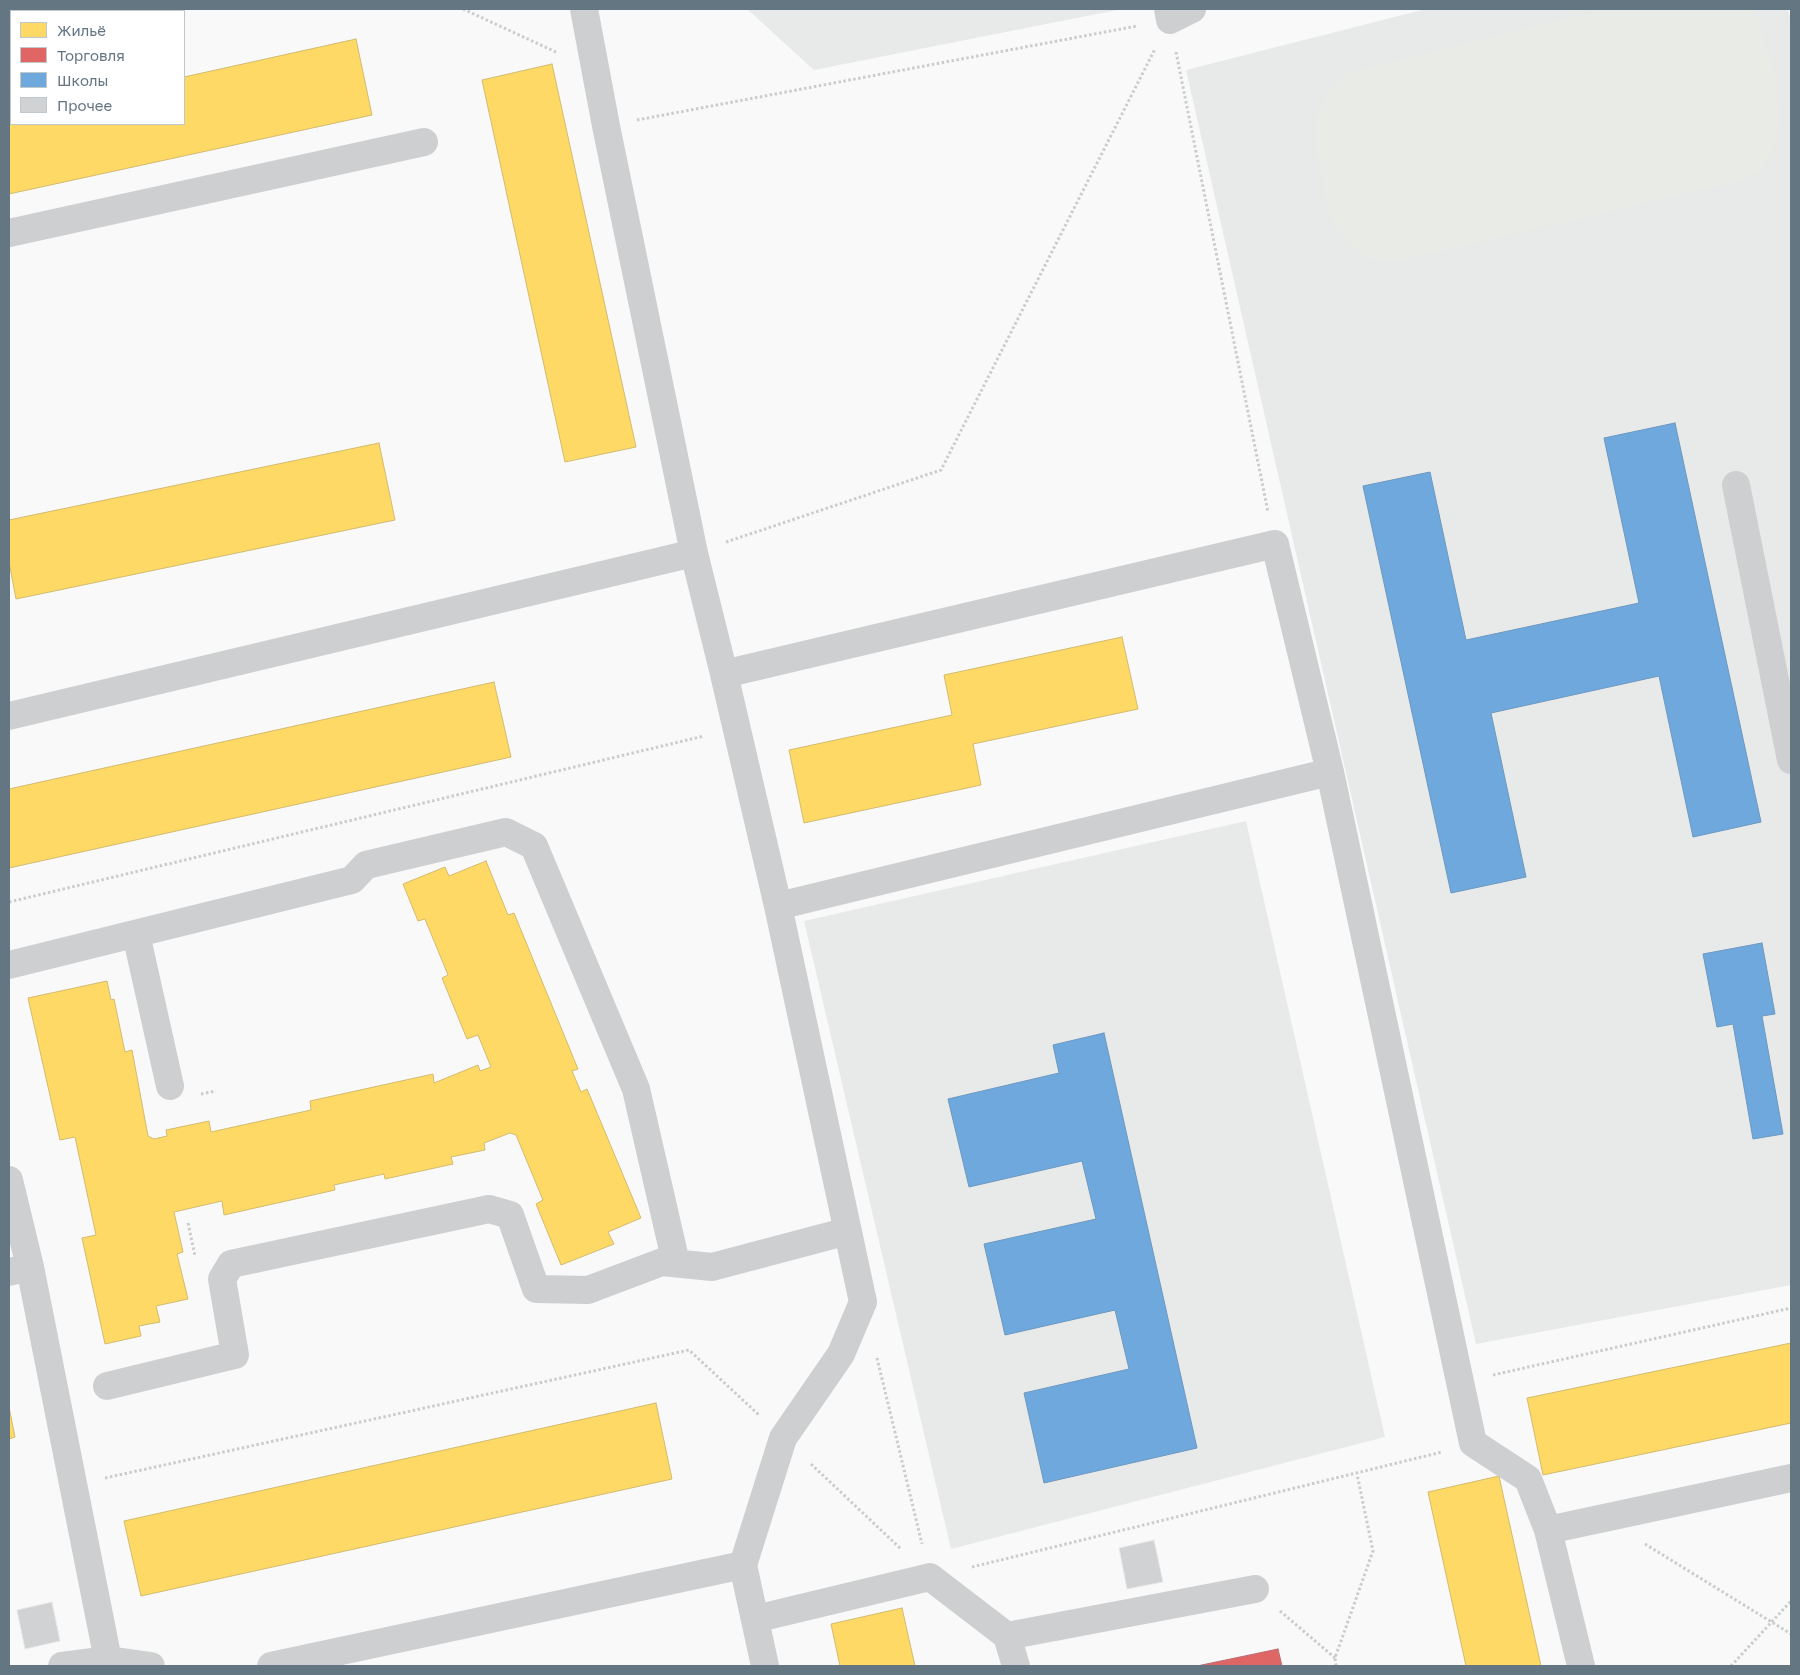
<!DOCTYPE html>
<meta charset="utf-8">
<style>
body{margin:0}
#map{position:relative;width:1800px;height:1675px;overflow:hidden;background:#f9f9f9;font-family:"Golos Text",sans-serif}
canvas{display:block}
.frame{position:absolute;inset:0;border:10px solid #657683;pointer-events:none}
.legend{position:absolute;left:10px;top:10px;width:175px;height:115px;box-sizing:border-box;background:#fff;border:1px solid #c1c8cd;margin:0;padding:6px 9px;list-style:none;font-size:15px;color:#657683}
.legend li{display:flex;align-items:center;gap:10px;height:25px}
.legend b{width:25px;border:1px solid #c1c8cd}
</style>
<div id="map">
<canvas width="1800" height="1675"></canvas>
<div class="frame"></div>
<ul class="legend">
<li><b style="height:14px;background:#ffd966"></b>Жильё</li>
<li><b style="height:14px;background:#e06666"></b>Торговля</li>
<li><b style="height:14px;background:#6fa8dc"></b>Школы</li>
<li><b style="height:14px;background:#d0d2d3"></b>Прочее</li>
</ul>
</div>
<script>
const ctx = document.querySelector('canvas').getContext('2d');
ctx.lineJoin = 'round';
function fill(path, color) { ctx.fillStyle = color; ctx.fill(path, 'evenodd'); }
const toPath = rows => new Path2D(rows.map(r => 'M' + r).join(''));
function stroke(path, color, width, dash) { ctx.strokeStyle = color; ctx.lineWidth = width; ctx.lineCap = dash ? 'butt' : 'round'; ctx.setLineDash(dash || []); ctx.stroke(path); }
fill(toPath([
 [747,9,1122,9,814,70],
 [1426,9,1788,9,1791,23,1791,1285,1476,1344,1186,70],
 [1246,821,1385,1437,951,1549,804,921]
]), '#e8e9e9');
fill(toPath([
 [1604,9,1750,9,1758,17,1770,57,1777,86,1780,123,1772,154,1760,171,1740,181,1399,261,1377,261,1358,253,1341,236,1327,209,1316,150,1316,118,1330,87,1347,73]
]), '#e8ebe6');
const homes = toPath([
 [356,39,372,115,9,194,9,116,11,115,11,124,184,124,184,77,356,39],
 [552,64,636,447,565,462,482,80,552,64],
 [379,443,395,520,16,599,9,562,9,520,379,443],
 [1122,637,1138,709,973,744,981,785,804,823,789,750,952,715,944,675,1122,637],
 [494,682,511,757,9,868,9,789,494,682],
 [486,861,508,915,514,913,578,1069,572,1071,581,1092,587,1089,641,1218,608,1232,614,1244,561,1265,536,1204,543,1200,516,1135,510,1133,484,1143,485,1150,451,1157,453,1164,385,1179,384,1174,334,1185,335,1190,224,1215,222,1201,174,1212,183,1252,177,1254,188,1299,156,1306,160,1322,139,1326,141,1336,105,1344,82,1238,96,1235,75,1137,60,1140,28,998,107,981,111,1000,114,999,125,1052,132,1050,148,1136,154,1139,167,1136,166,1130,209,1121,211,1132,311,1110,310,1101,433,1074,434,1083,478,1065,480,1071,491,1067,478,1035,467,1039,442,978,448,975,425,919,418,921,403,884,445,867,449,876,486,861],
 [1791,1343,1791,1423,1543,1475,1527,1398,1791,1343],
 [656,1403,672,1479,141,1596,124,1521,656,1403],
 [9,1407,15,1437,9,1439,9,1407],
 [1499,1476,1541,1666,1466,1666,1428,1492,1499,1476],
 [902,1608,915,1666,840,1666,831,1624,902,1608]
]);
fill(homes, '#ffd966');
stroke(homes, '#d1bb6f', 1);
const shops = toPath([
 [1278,1649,1282,1666,1197,1666,1278,1649]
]);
fill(shops, '#e06666');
stroke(shops, '#bb6b6f', 1);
const schools = toPath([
 [1675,423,1761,822,1693,837,1659,676,1491,713,1526,877,1451,893,1363,486,1430,472,1466,640,1639,603,1604,438,1675,423],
 [1762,943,1775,1014,1762,1016,1783,1134,1753,1139,1733,1024,1717,1027,1703,954,1762,943],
 [1104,1033,1197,1448,1044,1483,1024,1393,1129,1369,1115,1310,1005,1335,984,1244,1096,1219,1082,1161,969,1187,948,1099,1059,1073,1053,1045,1104,1033]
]);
fill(schools, '#6fa8dc');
stroke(schools, '#6c99c1', 1);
const building = toPath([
 [1154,1540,1163,1582,1127,1589,1119,1548,1154,1540],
 [52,1602,60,1641,25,1649,17,1610,52,1602]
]);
fill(building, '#d0d2d3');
stroke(building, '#e8e8e8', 1);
stroke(toPath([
 [463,9,558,53],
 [1176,52,1268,512],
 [637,120,1137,26],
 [726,542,941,470,1155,49],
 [9,902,704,736],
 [201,1094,216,1091],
 [188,1223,195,1256],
 [877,1358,922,1544],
 [1493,1375,1791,1308],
 [811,1464,901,1549],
 [105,1478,689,1350,759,1415],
 [1645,1544,1791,1634],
 [972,1567,1442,1452],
 [1280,1611,1335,1658],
 [1336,1666,1335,1658,1373,1551,1357,1474],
 [1731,1666,1791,1601]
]), '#cbcccd', 3, [2.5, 2.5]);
stroke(toPath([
 [584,9,606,126,694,553,724,674],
 [1168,9,1170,20,1192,9],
 [9,233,424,142],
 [1736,485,1791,760],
 [9,716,694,553],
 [778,906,1330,772],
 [136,934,170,1086],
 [9,965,352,880,366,865,506,832,534,846,636,1089,676,1263],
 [9,1180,30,1267],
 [9,1272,30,1267,108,1660],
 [107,1386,235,1355,222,1279,231,1264,489,1209,510,1215,536,1289,588,1290,662,1262,712,1267,848,1231],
 [1548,1530,1791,1478],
 [755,1619,930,1577,1007,1636,1016,1666],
 [1007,1636,1255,1589],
 [62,1666,108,1660,151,1666],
 [271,1666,743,1565],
 [765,1666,743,1565,783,1438,841,1354,863,1302,778,906,724,674,1275,544,1330,772,1473,1443,1528,1479,1548,1530,1581,1666]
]), '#cecfd0', 28);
</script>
